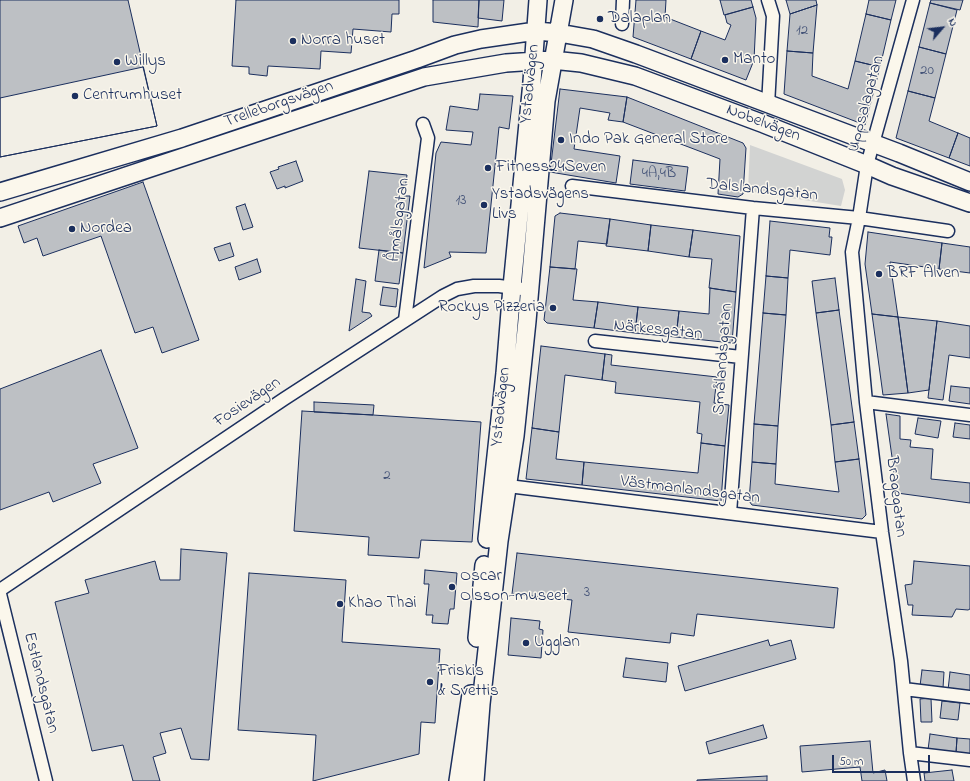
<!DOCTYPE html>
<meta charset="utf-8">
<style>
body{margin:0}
#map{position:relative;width:970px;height:781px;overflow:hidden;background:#f2efe6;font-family:"Indie Flower",sans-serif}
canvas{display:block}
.north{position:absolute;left:922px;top:8px;width:40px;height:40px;-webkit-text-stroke:3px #fbf7ec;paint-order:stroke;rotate:62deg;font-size:11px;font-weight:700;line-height:16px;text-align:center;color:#1b2f5e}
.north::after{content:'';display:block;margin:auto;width:14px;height:18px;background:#1b2f5e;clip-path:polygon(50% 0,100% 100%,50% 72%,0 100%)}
.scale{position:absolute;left:832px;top:755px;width:98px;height:18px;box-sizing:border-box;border:2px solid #1b2f5e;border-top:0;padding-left:5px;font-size:12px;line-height:14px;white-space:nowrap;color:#1b2f5e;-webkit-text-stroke:3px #fbf7ec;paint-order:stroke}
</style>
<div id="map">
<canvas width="970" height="781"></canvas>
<div class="north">N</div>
<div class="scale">50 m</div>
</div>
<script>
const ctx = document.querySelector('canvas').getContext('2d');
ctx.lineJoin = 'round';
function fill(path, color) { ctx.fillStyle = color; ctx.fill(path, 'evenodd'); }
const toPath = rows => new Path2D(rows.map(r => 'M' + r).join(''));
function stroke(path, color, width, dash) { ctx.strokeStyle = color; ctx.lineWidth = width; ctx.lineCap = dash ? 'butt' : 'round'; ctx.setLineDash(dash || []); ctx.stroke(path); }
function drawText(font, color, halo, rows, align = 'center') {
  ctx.font = font + ' "Indie Flower",sans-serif'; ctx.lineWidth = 3; ctx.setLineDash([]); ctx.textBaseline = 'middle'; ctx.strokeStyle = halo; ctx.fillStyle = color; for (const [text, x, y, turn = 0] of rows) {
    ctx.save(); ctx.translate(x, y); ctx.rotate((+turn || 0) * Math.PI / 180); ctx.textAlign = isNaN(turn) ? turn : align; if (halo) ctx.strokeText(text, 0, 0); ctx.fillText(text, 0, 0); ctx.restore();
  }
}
fill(toPath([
 [750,145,842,179,845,190,841,206,748,191]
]), '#d2d3d2');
const building = toPath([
 [0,0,128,0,157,126,0,157,0,0],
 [236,0,399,0,399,14,392,14,391,32,353,29,351,53,321,51,320,69,268,66,267,76,249,74,249,67,232,66,236,0],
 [433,0,479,0,478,27,433,22,433,0],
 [479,0,504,0,502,21,478,18,479,0],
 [636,0,666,0,665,17,701,31,691,59,633,37,636,0],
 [720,0,751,0,753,7,724,15,720,0],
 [786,0,816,0,817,5,790,14,786,0],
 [869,0,896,0,891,20,866,14,869,0],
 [931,0,963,0,960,10,930,3,931,0],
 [930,3,957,10,946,54,919,47,930,3],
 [817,5,813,53,787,51,790,14,817,5],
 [753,7,756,18,754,60,746,80,691,59,701,31,725,40,731,25,727,23,725,15,753,7],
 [866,14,891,20,880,67,855,61,866,14],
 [919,47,946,54,935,98,908,91,919,47],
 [787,51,813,53,812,76,848,89,855,61,880,67,865,125,784,94,787,51],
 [143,67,157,126,0,157,0,98,143,67],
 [560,89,627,97,623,122,608,120,610,113,580,108,574,149,620,156,616,183,550,172,560,89],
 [908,91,935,98,929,121,958,133,949,158,896,138,908,91],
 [480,94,513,96,509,129,499,127,486,253,449,252,451,257,424,268,436,153,441,142,471,145,473,132,446,130,450,106,478,110,480,94],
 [627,97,743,143,746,148,743,194,738,197,718,194,720,159,623,122,627,97],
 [958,133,970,138,970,166,949,158,958,133],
 [633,160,688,167,685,191,630,184,633,160],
 [296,161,303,181,285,188,285,186,277,189,270,172,279,169,278,167,296,161],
 [369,171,407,175,404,196,410,196,403,253,359,248,369,171],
 [143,182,199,340,162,353,153,327,135,333,101,236,43,256,37,238,24,243,18,226,143,182],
 [245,204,253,227,243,230,236,207,245,204],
 [560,213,610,219,607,244,578,241,575,269,550,267,555,216,560,213],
 [610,219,651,225,648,251,606,246,610,219],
 [770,221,830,228,829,237,832,237,830,255,790,250,788,278,766,276,770,221],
 [651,225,693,230,689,257,648,251,651,225],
 [693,230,740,236,736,292,709,288,712,259,689,257,693,230],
 [868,232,942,243,939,269,890,262,898,317,872,314,865,264,868,232],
 [230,243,234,256,219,261,214,248,230,243],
 [942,243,970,247,970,273,939,269,942,243],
 [379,250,403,253,399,284,375,281,379,250],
 [257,259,261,272,239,280,235,267,257,259],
 [550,267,577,269,573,300,598,302,594,328,547,323,544,320,550,267],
 [766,276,788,278,786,315,763,313,766,276],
 [835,278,839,310,816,313,812,281,835,278],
 [356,279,366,281,362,312,370,313,372,316,349,331,356,279],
 [383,287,398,289,396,307,380,305,383,287],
 [710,288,736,292,732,343,676,337,679,311,709,314,710,288],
 [598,302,638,307,635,333,594,328,598,302],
 [638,307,679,311,676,337,635,333,638,307],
 [839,310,854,422,831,425,816,313,839,310],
 [763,313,786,315,778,426,754,424,763,313],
 [872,314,898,317,908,393,883,395,872,314],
 [898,317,937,321,929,390,908,393,898,317],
 [937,321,970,326,970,358,949,355,943,400,928,398,937,321],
 [541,346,605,354,602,380,565,375,559,432,532,428,541,346],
 [101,350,138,448,93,464,101,483,53,502,49,492,0,510,0,389,101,350],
 [605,354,612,355,611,365,717,377,714,403,729,405,725,446,701,443,702,434,697,433,700,402,615,393,616,382,602,380,605,354],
 [951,386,970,388,970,404,949,401,951,386],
 [314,402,374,405,373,415,314,412,314,402],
 [302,411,373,415,481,422,472,542,421,540,419,558,368,555,369,537,294,531,302,411],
 [886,414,900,416,900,439,911,440,910,447,933,449,931,479,970,483,970,503,897,493,886,414],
 [918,418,941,421,938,438,915,434,918,418],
 [854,422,859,459,835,462,831,425,854,422],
 [955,423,970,425,970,439,953,437,955,423],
 [754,424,778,426,776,464,752,462,754,424],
 [532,428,559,432,556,459,584,462,582,485,526,479,532,428],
 [701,443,725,446,721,501,582,485,584,462,698,473,701,443],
 [859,459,866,515,862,519,752,505,749,501,752,462,776,464,775,484,839,492,835,462,859,459],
 [181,549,227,553,209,760,191,759,181,728,160,733,166,753,153,757,160,781,133,781,123,745,92,751,55,602,89,593,85,580,155,561,160,580,180,580,181,549],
 [517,553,838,588,834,628,697,614,694,636,671,633,670,643,568,632,572,600,512,594,517,553],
 [914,561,970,566,970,609,968,610,956,609,952,617,912,615,913,605,908,605,905,585,912,584,914,561],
 [425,570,457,573,454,609,450,609,448,624,432,623,433,615,426,615,429,584,424,584,425,570],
 [249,573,346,580,342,642,440,649,435,723,421,722,419,754,313,781,316,735,238,730,249,573],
 [511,618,540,621,539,629,543,630,541,658,508,655,511,618],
 [768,640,770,646,791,640,796,659,685,691,678,666,768,640],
 [626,658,668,663,666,682,623,677,626,658],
 [922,670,944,672,943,688,920,686,922,670],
 [950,672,970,675,970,693,948,690,950,672],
 [931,698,932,722,921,722,920,699,931,698],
 [942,701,960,703,958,720,940,718,942,701],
 [763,725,767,738,709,754,706,742,763,725],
 [930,734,957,738,956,753,928,750,930,734],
 [957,738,970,739,970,755,956,753,957,738],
 [870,741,873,773,885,770,887,781,862,781,860,767,802,772,800,746,870,741],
 [952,770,954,781,925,781,924,773,952,770],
 [767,776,767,781,697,781,697,780,767,776]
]);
fill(building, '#bdc0c4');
stroke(building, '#1b2f5e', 1);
const street = toPath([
 [913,0,867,165,859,218,852,252,866,402,882,532,901,661,910,753,914,781],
 [622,24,623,0],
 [768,105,773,16,768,0],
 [572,186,753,208,859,218,948,231],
 [405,320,428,138,423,124],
 [595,341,741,357],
 [866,402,970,415],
 [500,485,882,532],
 [730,513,753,208],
 [0,590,284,399,443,296,457,289,474,286,499,286,530,290],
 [0,594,46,781],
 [904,689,970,697],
 [910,753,970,760]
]);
const secondary = toPath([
 [0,192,182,138,417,59,455,45,481,39,536,31,559,33,593,39,636,54,899,153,970,182],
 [0,218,424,77,506,63,552,60,581,63,635,76,764,124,867,165,892,176,970,203],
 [487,539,505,373,512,287,532,82,538,0],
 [477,638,484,565],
 [458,781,471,694],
 [475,781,481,704,499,541,515,436,527,321,546,101,564,0]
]);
stroke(street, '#1b2f5e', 15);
stroke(secondary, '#1b2f5e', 20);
stroke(street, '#fbf7ec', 12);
stroke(secondary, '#fbf7ec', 17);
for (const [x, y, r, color] of [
 [600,19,4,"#1b2f5e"],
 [293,41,4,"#1b2f5e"],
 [725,60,4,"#1b2f5e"],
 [117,62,4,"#1b2f5e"],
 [75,96,4,"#1b2f5e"],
 [561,140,4,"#1b2f5e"],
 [488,168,4,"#1b2f5e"],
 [484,205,4,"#1b2f5e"],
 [72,229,4,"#1b2f5e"],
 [879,274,4,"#1b2f5e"],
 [553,308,4,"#1b2f5e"],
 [452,587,4,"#1b2f5e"],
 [340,604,4,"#1b2f5e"],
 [526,643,4,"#1b2f5e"],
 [430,682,4,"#1b2f5e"]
]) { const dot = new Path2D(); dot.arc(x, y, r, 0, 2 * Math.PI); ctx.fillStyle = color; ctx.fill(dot); stroke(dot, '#fbf7ec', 1.5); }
drawText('15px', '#445378', null, [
 ["12",802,32],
 ["20",927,72],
 ["4A,4B",659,175],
 ["13",461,202],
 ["2",387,477],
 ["3",587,594]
]);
drawText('17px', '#1b2f5e', '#fbf7ec', [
 ["Dalaplan",608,19],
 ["Norra huset",301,41],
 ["Manto",733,60],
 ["Willys",125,62],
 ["Centrumhuset",83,96],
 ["Indo Pak General Store",569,140],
 ["Fitness24Seven",496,168],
 ["Ystadsvägens",492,195],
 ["Livs",492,215],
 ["Nordea",80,229],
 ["BRF Alven",887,274],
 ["Rockys Pizzeria",545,308,"right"],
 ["Oscar",460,577],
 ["Olsson-museet",460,597],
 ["Khao Thai",348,604],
 ["Ugglan",534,643],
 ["Friskis",438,672],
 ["& Svettis",438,692]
], 'left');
drawText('17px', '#1b2f5e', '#fbf7ec', [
 ["Ystadvägen",531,84,-84],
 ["Uppsalagatan",867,104,-75],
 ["Trelleborgsvägen",279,105,-19],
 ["Nobelvägen",763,124,21],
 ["Dalslandsgatan",762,191,6],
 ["Åmålsgatan",400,220,-83],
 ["Närkesgatan",658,331,6],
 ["Smålandsgatan",724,359,-86],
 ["Fosievägen",248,403,-34],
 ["Ystadvägen",502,407,-84],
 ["Västmanlandsgatan",690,491,7],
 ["Bragegatan",895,497,83],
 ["Estlandsgatan",40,683,76]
]);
</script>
